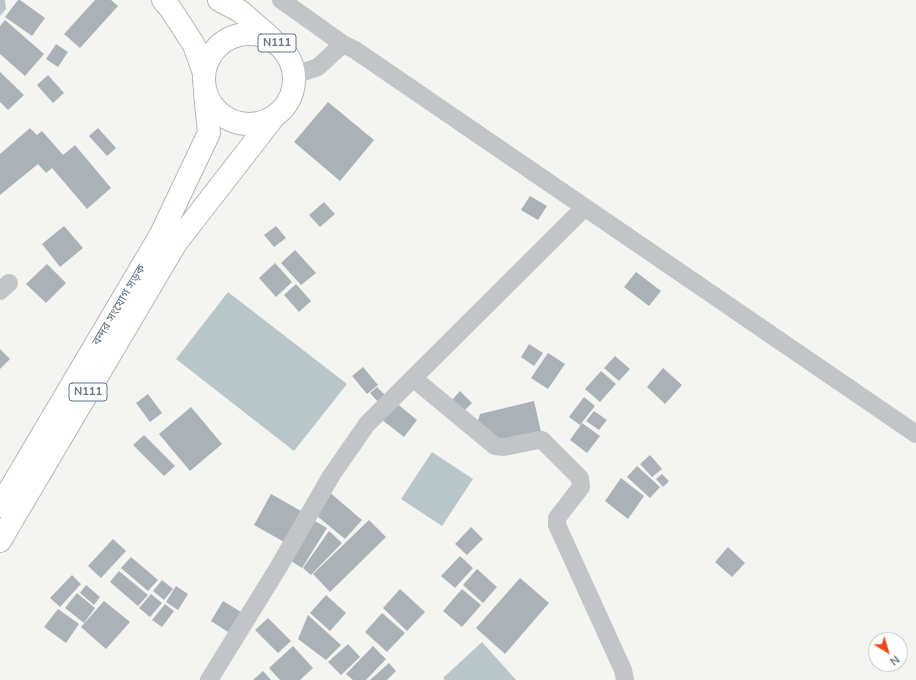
<!DOCTYPE html>
<meta charset="utf-8">
<style>
body{margin:0}
#map{position:relative;width:916px;height:680px;overflow:hidden;background:#f4f4f0;font-family:Mulish,sans-serif}
canvas{display:block}
.north{position:absolute;left:868px;top:632px;width:40px;height:40px;box-sizing:border-box;background:#fff;border:1px solid #c0c7cd;border-radius:50%;rotate:142deg;font-size:11px;font-weight:700;line-height:16px;text-align:center;color:#617482}
.north::after{content:'';display:block;margin:auto;width:14px;height:18px;background:#eb4819;clip-path:polygon(50% 0,100% 100%,50% 72%,0 100%)}
</style>
<div id="map">
<canvas width="916" height="680"></canvas>
<div class="north">N</div>
</div>
<script>
const ctx = document.querySelector('canvas').getContext('2d');
ctx.lineJoin = 'round';
function fill(path, color) { ctx.fillStyle = color; ctx.fill(path, 'evenodd'); }
const toPath = rows => new Path2D(rows.map(r => 'M' + r).join(''));
function stroke(path, color, width, dash) { ctx.strokeStyle = color; ctx.lineWidth = width; ctx.lineCap = dash ? 'butt' : 'round'; ctx.setLineDash(dash || []); ctx.stroke(path); }
function drawText(font, color, halo, rows, align = 'center') {
  ctx.font = font + ' Mulish,"Noto Sans Bengali",sans-serif'; ctx.lineWidth = 4; ctx.setLineDash([]); ctx.textBaseline = 'middle'; ctx.strokeStyle = halo; ctx.fillStyle = color; for (const [text, x, y, turn = 0] of rows) {
    ctx.save(); ctx.translate(x, y); ctx.rotate((+turn || 0) * Math.PI / 180); ctx.textAlign = isNaN(turn) ? turn : align; if (halo) ctx.strokeText(text, 0, 0); ctx.fillText(text, 0, 0); ctx.restore();
  }
}
fill(toPath([
 [0,0,5,0,6,9,0,16],
 [228,292,347,384,294,451,176,359],
 [432,452,473,479,442,526,401,499],
 [482,642,516,680,445,680,443,678]
]), '#b8c6ca');
fill(toPath([
 [18,0,20,0,45,18,32,36,5,17],
 [95,0,111,0,118,6,80,48,64,34],
 [5,20,44,54,25,76,0,54,0,26],
 [56,44,68,52,58,67,46,59],
 [0,72,24,95,8,110,0,102],
 [48,75,64,93,53,103,37,85],
 [328,102,374,140,340,181,294,142],
 [30,128,37,135,42,131,63,155,75,145,111,188,87,209,52,168,46,173,38,164,0,195,0,154],
 [98,128,116,148,107,156,89,136],
 [530,196,547,206,538,220,521,210],
 [324,202,335,214,320,227,309,215],
 [64,226,83,248,60,267,42,244],
 [276,226,286,238,274,247,264,235],
 [295,250,316,273,301,285,281,263],
 [275,263,292,282,276,297,259,278],
 [47,264,66,283,46,303,26,284],
 [636,272,661,291,649,306,624,287],
 [296,284,311,301,299,312,284,295],
 [529,344,543,353,534,366,521,357],
 [0,349,10,359,0,369],
 [548,353,565,364,548,389,531,378],
 [615,356,630,369,619,381,604,368],
 [363,367,378,385,367,394,352,376],
 [663,368,682,385,665,404,647,387],
 [601,371,616,384,600,402,585,389],
 [377,387,387,397,380,404,370,393],
 [460,391,472,403,463,412,451,401],
 [148,394,162,413,150,422,136,403],
 [584,397,595,406,580,425,569,417],
 [534,401,541,432,500,442,477,424,480,414],
 [395,402,417,420,404,437,381,419],
 [191,407,222,444,190,471,159,434],
 [594,411,607,420,599,430,586,421],
 [582,423,600,436,587,453,570,440],
 [144,435,175,466,164,476,133,445],
 [650,455,662,469,652,477,640,464],
 [637,466,660,487,650,498,627,477],
 [662,474,669,481,663,487,656,479],
 [621,478,644,496,628,519,605,501],
 [328,491,362,520,345,539,311,511],
 [271,494,301,511,284,542,254,525],
 [313,520,327,528,302,568,288,559],
 [369,520,386,537,330,592,313,574],
 [471,527,483,539,467,555,455,544],
 [329,531,342,543,311,575,303,568],
 [113,539,126,551,101,578,88,566],
 [728,547,745,563,732,577,715,562],
 [460,556,473,568,455,588,441,576],
 [131,557,158,580,148,591,121,568],
 [477,569,497,587,483,603,463,585],
 [119,571,148,595,138,606,110,582],
 [72,575,81,584,60,607,50,598],
 [520,578,549,603,505,654,476,628],
 [162,580,173,589,164,600,153,591],
 [86,585,100,597,94,605,80,593],
 [176,586,188,594,178,610,166,602],
 [400,589,425,612,407,631,383,608],
 [462,589,481,605,462,627,443,611],
 [77,593,95,608,84,623,65,608],
 [151,594,162,603,150,617,139,608],
 [326,595,346,613,330,631,310,613],
 [104,601,130,622,106,649,81,627],
 [223,601,241,612,228,632,211,621],
 [165,604,174,611,162,627,152,620],
 [58,609,79,624,66,643,44,627],
 [382,613,405,633,387,652,365,632],
 [308,615,341,645,326,660,298,639],
 [268,618,291,641,278,653,255,630],
 [348,644,360,657,341,675,328,662],
 [293,646,313,668,300,680,280,680,269,668],
 [373,646,386,659,366,680,353,680,346,674],
 [389,663,396,671,387,680,370,680],
 [263,671,271,680,253,680]
]), '#aab2b7');
const highway = toPath([
 [163,0,170,8,194,45,204,73],
 [219,0,240,11,271,38],
 '204 79a45 45 0 1 1 90 0a45 45 0 1 1-90 0Z',
 [0,506,161,234,209,133,205,93],
 [0,541,176,243,273,118]
]);
stroke(highway, '#b3b7ba', 24);
stroke(toPath([
 [281,0,343,44],
 [295,75,318,67,343,44,355,50,916,434],
 [0,291,9,283],
 [413,378,495,446,504,447,539,440,542,440,580,478,581,487,557,518,557,525,623,670,625,680],
 [209,680,278,568,331,476,367,424,585,207]
]), '#c1c5c8', 18);
stroke(highway, '#fff', 22);
for (const [x, y, w] of [
 [277,43,38],
 [88,392,38]
]) { const box = new Path2D(); box.roundRect(x - w / 2, y - 9, w, 18, 3); ctx.fillStyle = '#fff'; ctx.fill(box); stroke(box, '#617482', 1); }
drawText('bold 11px', '#617482', null, [
 ["N111",277,43],
 ["N111",88,392]
]);
drawText('12px', '#617482', '#fff', [
 ["বন্দর সংযোগ সড়ক",119,305,-59]
]);
</script>
